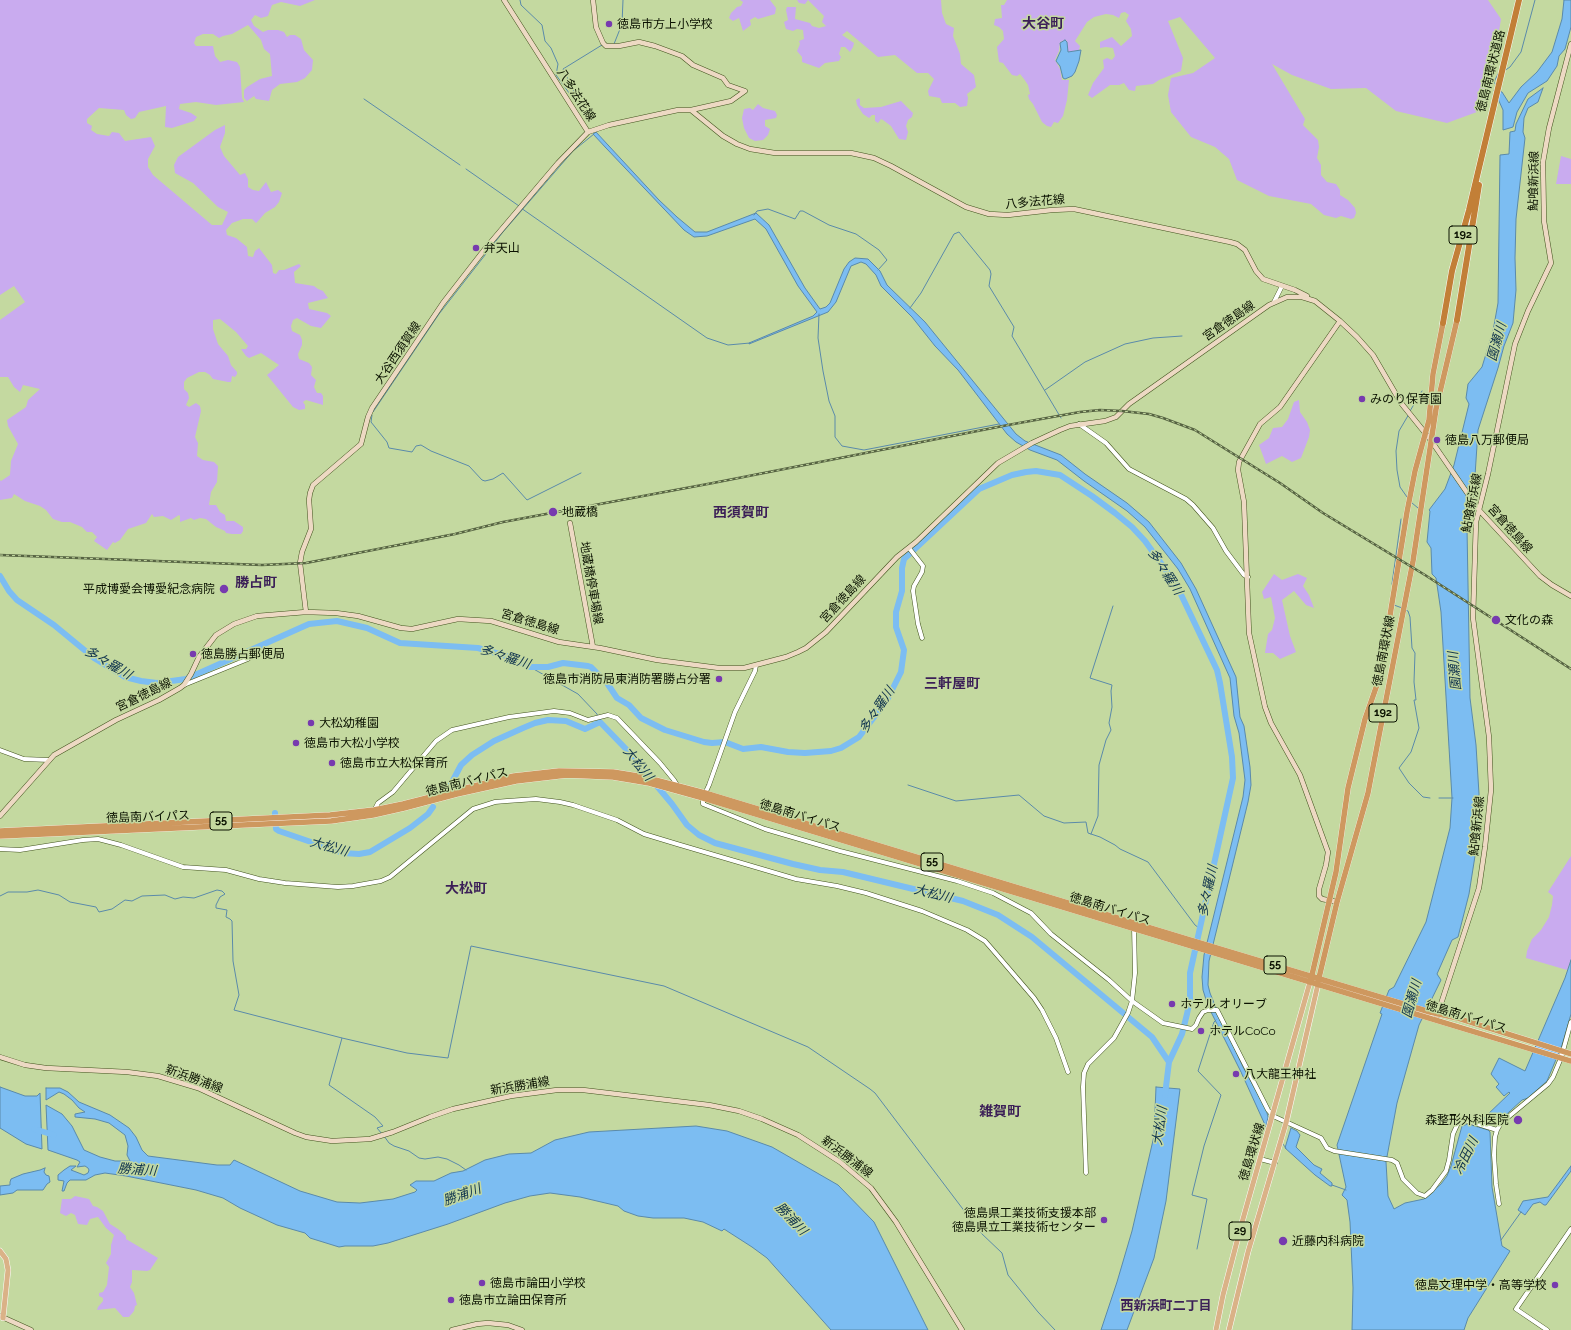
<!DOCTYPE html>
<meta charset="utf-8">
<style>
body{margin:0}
canvas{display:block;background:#c4d9a0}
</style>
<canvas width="1571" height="1330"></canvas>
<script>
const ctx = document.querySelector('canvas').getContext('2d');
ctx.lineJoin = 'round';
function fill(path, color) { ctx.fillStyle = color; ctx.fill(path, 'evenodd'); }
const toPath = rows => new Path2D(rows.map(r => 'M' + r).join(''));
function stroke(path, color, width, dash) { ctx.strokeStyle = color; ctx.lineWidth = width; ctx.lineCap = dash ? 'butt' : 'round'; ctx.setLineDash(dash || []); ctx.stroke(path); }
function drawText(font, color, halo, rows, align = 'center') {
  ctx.font = font + ' Raleway,"Noto Sans JP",sans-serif'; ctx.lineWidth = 3; ctx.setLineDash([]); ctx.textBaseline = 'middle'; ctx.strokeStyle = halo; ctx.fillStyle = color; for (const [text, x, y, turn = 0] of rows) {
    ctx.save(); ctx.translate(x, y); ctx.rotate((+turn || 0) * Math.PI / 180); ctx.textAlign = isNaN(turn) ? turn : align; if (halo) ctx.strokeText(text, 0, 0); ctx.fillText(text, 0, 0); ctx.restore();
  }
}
fill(toPath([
 [0,0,315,0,300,6,281,2,272,5,268,16,261,18,255,15,251,20,254,26,263,32,268,30,278,30,284,32,287,37,290,35,295,35,301,39,304,50,313,60,312,70,305,78,297,82,280,84,272,90,269,101,256,99,254,96,247,101,244,98,244,90,247,87,260,79,272,76,270,54,264,49,261,40,248,25,232,34,223,36,219,38,213,34,203,34,196,37,194,43,196,46,213,46,215,56,220,62,228,60,237,62,240,67,242,98,244,102,216,105,196,102,180,104,179,109,191,113,197,117,194,121,172,128,165,127,166,106,139,112,135,118,131,119,126,115,124,110,99,108,87,119,87,123,92,126,91,130,97,134,109,136,112,132,119,133,125,141,151,137,155,146,148,159,148,167,153,175,212,225,222,225,228,212,218,207,193,183,175,173,174,165,178,157,215,130,225,125,225,133,220,147,224,156,240,175,245,173,248,179,248,187,253,190,259,191,266,182,271,192,278,190,282,193,279,202,275,207,265,213,259,220,256,223,252,219,243,219,232,223,226,230,227,235,236,238,247,247,248,256,253,257,255,251,259,248,272,265,273,273,276,274,279,270,284,270,299,264,301,266,294,272,295,283,314,286,318,289,323,291,328,298,308,303,309,309,327,313,331,316,321,328,311,326,297,318,293,320,291,326,292,331,300,335,302,340,302,345,298,354,299,359,309,363,312,367,311,375,316,380,314,387,317,393,321,393,323,396,323,405,306,400,303,402,305,405,305,409,299,410,293,407,267,375,279,365,261,353,249,358,246,356,241,349,246,349,248,346,236,332,220,319,213,320,213,329,218,344,228,356,231,365,237,372,237,374,235,377,232,376,231,382,228,382,213,379,210,375,205,372,199,372,187,378,184,382,184,389,188,393,189,398,186,405,189,407,196,403,200,406,201,411,195,437,198,443,197,456,203,460,214,462,218,466,217,482,211,492,209,505,216,505,220,512,225,515,226,521,234,521,243,527,243,531,241,534,232,534,226,533,225,531,216,527,206,519,200,518,194,520,191,518,180,522,180,516,179,515,171,520,163,516,154,517,152,514,146,523,128,529,120,540,115,543,113,542,107,550,94,541,97,537,92,532,87,532,82,527,70,522,62,522,53,519,46,510,40,506,25,501,14,494,12,498,0,500,0,480,1,481,10,475,11,461,18,444,8,426,7,420,26,407,28,400,40,389,23,385,20,392,14,387,8,377,0,377,0,320,25,302,14,286,0,295],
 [740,0,770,0,776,8,775,14,758,19,755,17,750,20,751,25,743,31,739,18,733,21,729,18,731,13,737,7,741,6,743,2],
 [797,0,941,0,942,13,946,24,954,28,953,36,960,54,961,64,974,75,976,87,967,94,968,98,967,106,960,107,955,103,942,103,940,98,929,96,928,91,934,79,928,73,917,73,895,55,878,57,847,31,842,35,854,43,853,47,850,52,845,47,841,47,839,54,841,57,839,61,825,63,819,68,802,62,802,57,797,51,800,44,799,41,804,39,803,30,797,29,793,31,786,29,784,22,788,20,786,10,787,7,796,7,795,19,810,23,812,26,819,28,826,26,822,22,824,16,808,0,805,4,799,3],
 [1007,0,1488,0,1501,19,1489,91,1485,109,1447,123,1396,111,1366,88,1331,89,1292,75,1272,64,1305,119,1303,125,1318,140,1319,147,1317,158,1321,165,1321,175,1327,182,1336,184,1340,190,1340,195,1348,200,1355,208,1356,213,1354,218,1351,219,1341,216,1336,218,1324,215,1311,204,1269,196,1237,180,1229,159,1215,147,1191,137,1171,112,1168,95,1171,78,1193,73,1215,58,1180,17,1168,21,1183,58,1181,71,1159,80,1153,84,1136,86,1135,91,1129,90,1124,83,1119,85,1110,85,1092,98,1088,95,1093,83,1104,68,1103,60,1107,58,1112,60,1115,56,1113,48,1106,47,1100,48,1100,42,1112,37,1121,46,1132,36,1131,29,1126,21,1129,15,1125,12,1121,13,1119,18,1113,15,1106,14,1094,17,1087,22,1075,41,1080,46,1079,50,1068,52,1067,41,1065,40,1060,42,1059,51,1055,60,1060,69,1062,80,1069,80,1067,100,1063,116,1058,123,1054,122,1051,127,1047,126,1042,122,1033,104,1029,99,1028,95,1030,94,1028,85,1024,79,1020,74,1017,76,1012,75,1003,63,999,62,997,47,1004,39,1003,31,999,27,994,25,995,19,1002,18,1001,5,1004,5],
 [859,98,860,100,860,105,864,108,881,107,901,101,913,113,912,117,908,120,906,126,908,132,906,140,899,139,891,126,883,120,881,119,878,123,875,121,875,115,872,115,869,118,863,114,857,105,856,100],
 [758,104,763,108,775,111,777,115,776,118,765,120,765,126,770,129,768,135,763,140,755,141,749,138,744,128,742,118,744,109,750,108,753,110],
 [1561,156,1571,159,1571,184,1556,184],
 [1299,400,1300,412,1307,422,1310,430,1309,437,1301,458,1292,462,1282,456,1266,464,1259,445,1269,438,1273,428,1282,427,1288,419,1294,402],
 [1274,574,1282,580,1298,574,1307,578,1303,586,1309,595,1314,608,1306,605,1294,591,1282,600,1290,636,1296,652,1280,659,1273,653,1265,653,1268,634,1272,630,1275,618,1271,597,1264,599,1262,592],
 [1571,856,1571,960,1567,970,1526,958,1527,951,1532,939,1541,930,1549,917,1552,905,1553,896,1548,892],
 [75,1196,89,1199,93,1206,97,1207,103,1211,110,1224,118,1229,126,1236,126,1239,158,1258,150,1270,147,1271,132,1270,132,1282,130,1287,134,1293,137,1305,135,1306,134,1311,129,1317,123,1317,115,1308,97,1310,98,1307,103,1301,103,1298,99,1296,99,1293,103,1292,107,1285,109,1267,106,1263,111,1254,111,1245,114,1235,106,1228,98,1217,90,1219,87,1225,78,1224,75,1215,71,1213,66,1216,60,1213,62,1199,71,1199]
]), '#c9abef');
const water = toPath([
 [1564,0,1571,0,1571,27,1565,49,1559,56,1557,66,1547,81,1528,93,1517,112,1513,127,1503,130,1503,110,1494,90,1502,92,1509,103,1521,87,1537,72,1552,52,1562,19,1564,0],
 [1065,40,1067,42,1068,52,1081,50,1079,61,1075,72,1072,76,1065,79,1063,78,1060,66,1056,61,1061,50,1060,43,1065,40],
 [1543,88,1538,102,1528,108,1524,118,1523,132,1525,138,1516,219,1515,258,1516,290,1513,323,1504,346,1498,368,1478,430,1474,491,1467,528,1470,698,1476,745,1479,794,1475,856,1469,894,1458,937,1452,940,1437,974,1441,980,1419,1025,1397,1103,1386,1162,1388,1196,1394,1209,1405,1203,1424,1199,1441,1184,1447,1176,1451,1166,1462,1126,1468,1124,1488,1130,1490,1132,1492,1187,1502,1246,1510,1251,1468,1318,1464,1330,1352,1330,1353,1288,1350,1222,1347,1200,1342,1195,1346,1187,1337,1145,1382,1014,1380,1013,1389,990,1394,987,1426,922,1450,828,1452,798,1441,612,1436,578,1432,574,1431,548,1427,542,1430,511,1429,510,1445,489,1454,465,1469,404,1466,398,1468,384,1482,367,1493,331,1498,303,1500,155,1509,154,1510,132,1515,131,1516,124,1528,99,1543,88],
 [596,132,659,200,677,217,695,232,707,232,756,213,769,225,805,288,820,309,826,307,830,303,844,269,849,262,855,258,868,259,880,271,887,285,925,322,1016,434,1025,441,1061,455,1085,474,1127,503,1149,522,1181,563,1196,589,1236,677,1240,717,1244,726,1250,767,1251,785,1248,802,1209,961,1208,985,1210,993,1219,1015,1243,1067,1266,1109,1268,1117,1266,1127,1241,1072,1208,1006,1203,990,1202,977,1204,955,1243,797,1245,780,1239,733,1234,716,1230,678,1190,589,1178,569,1145,527,1127,511,1084,481,1057,460,1030,450,1016,442,1007,434,958,370,935,346,912,317,881,286,876,275,866,264,861,262,851,266,836,302,828,312,749,344,749,343,813,316,817,312,798,286,766,229,755,219,707,236,694,237,684,230,606,148,593,134,596,132],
 [1571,960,1571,1014,1562,1045,1547,1081,1528,1098,1522,1100,1497,1123,1495,1124,1481,1122,1485,1117,1510,1093,1509,1092,1504,1096,1496,1087,1499,1084,1491,1074,1499,1058,1525,1071,1565,978,1571,960],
 [0,1087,25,1096,37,1096,40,1093,42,1149,26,1144,0,1128,0,1087],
 [1156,1087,1180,1089,1166,1201,1154,1258,1127,1330,1101,1330,1117,1282,1132,1231,1154,1136,1156,1087],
 [46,1088,60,1088,68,1092,79,1102,110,1115,129,1128,136,1137,142,1150,148,1156,217,1165,230,1165,234,1160,300,1191,337,1202,360,1203,393,1199,415,1192,417,1190,410,1185,416,1181,434,1181,451,1173,463,1171,485,1160,509,1154,531,1153,555,1140,589,1132,696,1126,727,1131,772,1147,838,1185,874,1222,928,1330,831,1330,767,1258,752,1247,724,1229,722,1231,703,1222,684,1218,653,1218,638,1216,624,1211,618,1206,580,1197,550,1193,530,1196,505,1203,448,1224,388,1243,373,1246,345,1246,339,1247,310,1238,305,1233,277,1225,240,1208,223,1198,196,1190,126,1176,105,1173,95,1175,86,1180,70,1180,67,1183,64,1191,62,1191,64,1181,58,1180,58,1175,64,1170,70,1166,76,1166,71,1170,84,1175,88,1173,89,1170,88,1168,85,1166,77,1167,80,1162,77,1160,48,1150,46,1105,62,1114,72,1126,84,1150,100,1157,115,1161,130,1161,127,1155,128,1146,125,1135,109,1123,95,1119,75,1117,75,1114,85,1112,79,1108,72,1100,64,1094,59,1092,46,1100,46,1088],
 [1291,1128,1297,1131,1300,1135,1296,1147,1314,1165,1322,1169,1320,1173,1332,1183,1332,1186,1330,1186,1315,1175,1285,1148,1291,1128],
 [1571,1166,1571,1171,1546,1205,1544,1205,1540,1202,1533,1204,1525,1215,1518,1210,1523,1201,1548,1197,1571,1166],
 [45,1168,44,1172,46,1175,49,1176,50,1182,47,1184,43,1190,17,1190,13,1193,0,1195,0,1186,10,1185,10,1182,11,1179,23,1174,40,1170,45,1168]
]);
fill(water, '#7cbdf2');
stroke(water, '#5a8aaa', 1);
stroke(toPath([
 [520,0,521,5,542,25,545,41,551,48,558,64,556,75,580,108,588,122],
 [614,44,622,24,623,0],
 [1504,71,1510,67,1521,52,1535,0],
 [1496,85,1494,82,1498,74],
 [364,99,460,165],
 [580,108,580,104,563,69,602,45],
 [466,169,519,206],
 [521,208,707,338,728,345,750,343],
 [754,215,757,211,768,209,795,219,800,211,803,211,829,225,856,234,879,250,887,260,878,270],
 [910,308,921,293,954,234,959,232,990,270,991,274,989,286,1014,327,1012,336,1061,418],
 [819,314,818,338,823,371,829,401,835,416,835,437,842,446,864,450,999,424],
 [1045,390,1085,362,1125,344,1153,338,1182,336],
 [1410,411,1422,391],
 [373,412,439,314,503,232,573,151,594,134],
 [372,415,371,422,387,442,389,448,412,452,416,446,421,445,431,451,469,466,482,480,485,481,493,479,503,473,527,500,581,473],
 [1407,497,1400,487,1397,470,1396,451,1399,431,1409,414],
 [1412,503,1418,508],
 [1392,584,1401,519],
 [1394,605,1402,608],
 [1405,610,1408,611,1410,617,1412,648,1415,653,1414,682,1416,700,1414,700,1419,728,1411,752,1399,768,1409,783,1423,797,1430,798],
 [530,667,578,694,597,714,598,717],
 [908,785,956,801,1019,795,1044,816,1064,823,1086,822,1088,833,1100,837,1115,845,1120,849,1148,862,1195,925,1199,928],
 [1439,798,1453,798],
 [1091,834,1098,816,1099,765,1106,740,1111,730,1109,723,1112,707,1111,691,1112,685,1090,678,1113,606],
 [0,896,8,892,27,892,38,890,59,895,70,902,96,907,99,912,112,909,125,900,132,901,142,896,165,895,175,899,183,897,194,898,217,890,222,891,225,894,220,897,216,905,216,908,227,910,226,917,230,919,232,921,233,961,239,995,234,1010,342,1038,329,1085,375,1117,383,1126,377,1128,382,1134],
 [342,1038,407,1053,448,1058,471,946,664,986,808,1047,870,1089,875,1093,981,1233,1002,1253,1008,1275,1038,1312,1055,1330],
 [384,1136,389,1143,394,1146,409,1151,419,1158,425,1159,438,1157,447,1159,459,1165,466,1170],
 [1282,1143,1286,1148],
 [1332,1185,1346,1190],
 [1501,1240,1521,1212],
 [1197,1249,1207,1199,1192,1195,1204,1146,1221,1095,1198,1071,1214,1022,1216,1020]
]), '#5a8aaa', 1);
stroke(toPath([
 [0,576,9,591,17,600,54,625,94,658,125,677,141,681,157,683,186,679,300,628,309,624,337,621,367,628,400,643,478,648,510,657,530,667,548,667,563,663,588,666,591,667,607,683,617,698,629,705,641,718,665,730,704,742,712,743,725,742,743,749,761,747,788,752,805,753,831,751,841,748,859,737,887,700,901,672,904,650,896,627,896,612,902,591,902,568,904,559,979,489,1012,475,1026,472,1036,471,1060,475,1092,496,1115,513,1132,527,1145,541,1176,584,1217,670,1220,683,1232,757,1233,778,1190,973,1190,999,1187,1014,1182,1034,1169,1062,1165,1095],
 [450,786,461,765,472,755,494,741,523,728,535,723,548,720,566,721,585,729,600,722,626,749,672,804,687,825,699,835,715,843,793,864,820,870,843,872,963,901,998,915,1032,937,1152,1037,1169,1062],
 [275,813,276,829,279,831,343,853,359,854,370,852,410,828,428,814,433,807],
 [34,1129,54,1135]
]), '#7cbdf2', 6);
const tertiary = toPath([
 [1274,302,1282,286],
 [1079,424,1106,443,1129,469,1186,499,1193,505,1213,528,1226,551,1244,575,1248,577],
 [909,548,923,566,922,572,914,586,913,591,918,624,922,638],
 [756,665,755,671,735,712,709,785,703,798,703,804,765,829,840,851,957,881,993,893,1031,913,1051,934,1109,980,1132,1001,1163,1023,1192,1029,1196,1025,1199,1018,1203,1012,1208,1010,1217,1010,1268,1110,1273,1116,1321,1138,1327,1148,1334,1151,1392,1160,1397,1163,1403,1179,1417,1193,1425,1196,1432,1190,1446,1171,1449,1160,1453,1134,1458,1123,1468,1121,1497,1130,1501,1123,1548,1084,1553,1077,1561,1058,1571,1022],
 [184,685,248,659],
 [0,750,24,759,49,760],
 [374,811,378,803,393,792,436,741,452,730,509,717,554,711,570,713,588,720,608,715,617,718,660,763,674,780,677,785],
 [0,849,20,850,83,840,98,839,121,845,183,867,226,870,259,879,285,883,338,887,353,886,381,881,390,877,473,809,495,802,507,801,536,799,560,802,573,805,617,820,644,834,677,844,796,879,837,886,866,893,922,911,967,930,985,941,992,949,1034,998,1042,1010,1056,1038,1068,1072],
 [1497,1130,1495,1137,1494,1155,1496,1184,1499,1204],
 [1260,1159,1275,1163],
 [1086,1173,1083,1087,1084,1073,1088,1064,1114,1038,1128,1013,1132,1001,1135,973,1134,927],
 [1547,1330,1516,1309,1571,1229]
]);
const secondary = toPath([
 [504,0,588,132],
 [593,0,596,27,603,43,606,46,619,46,639,42,655,46,682,56,693,65,723,78,728,85,745,91,731,101,691,110],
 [570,523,593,647],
 [306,612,300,563,302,552,311,529,309,500,310,493,313,485,361,444,368,417,372,408,443,303,485,249,558,163,588,132,609,125,678,110,691,110,723,136,737,144,750,149,775,153,851,153,874,158,891,166,966,207,989,214,1008,215,1052,210,1074,209,1230,242,1237,244,1245,250,1256,271,1263,279,1295,290,1307,296,1307,298],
 [0,816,54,755,116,720,159,700,180,688,184,685,191,674,199,657,216,635,234,624,257,616,306,612,336,613,358,616,401,628,412,629,458,619,491,621,559,642,600,648,657,660,719,668,744,668,786,657,798,652,806,648,826,632,897,557,916,542,998,463,1032,443,1060,430,1070,426,1105,421,1116,417,1129,404,1269,305,1287,297,1302,297,1315,301,1340,321,1357,337,1373,355,1401,403,1430,439,1479,510,1540,576,1552,585,1571,596],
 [1337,902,1322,899,1319,896,1319,889,1326,865,1328,852,1300,775,1271,723,1265,707,1249,633,1244,502,1238,470,1239,462,1260,424,1280,407,1340,321],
 [1437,1016,1479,888,1485,847,1491,790,1489,737,1473,618,1476,522,1488,474,1515,344,1528,311,1551,263,1544,221,1543,162,1549,128,1571,44],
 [0,1057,25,1065,46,1068,127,1072,158,1076,198,1088,295,1133,306,1137,332,1141,370,1139,393,1132,430,1117,453,1109,511,1096,557,1090,583,1090,709,1105,739,1111,762,1119,798,1135,840,1162,871,1188,896,1222,962,1330],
 [0,1316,31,1330],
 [452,1330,477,1324,488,1323,508,1325,522,1330]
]);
const primary = toPath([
 [0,1251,6,1259,8,1270,3,1318],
 [1216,1330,1223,1295,1241,1226,1310,982],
 [1229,1330,1248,1252,1286,1123,1318,984]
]);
const trunk = toPath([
 [0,831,330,815,374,810,403,804,514,776,559,771,613,772,644,777,705,793,1190,940,1430,1012,1457,1018,1571,1054],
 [0,836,331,821,373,815,404,808,457,794,516,781,567,775,613,777,649,783,703,798,1571,1061],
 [1311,979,1336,872,1348,788,1365,719,1379,679,1382,664,1407,512,1415,471,1429,420,1433,374,1443,323],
 [1318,982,1337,902,1368,793,1372,772,1413,561,1436,409,1457,320]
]);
const motorway = toPath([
 [1457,320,1479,185],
 [1443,323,1452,271,1469,210,1519,0]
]);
stroke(tertiary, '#42531e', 5);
stroke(secondary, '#42531e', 5.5);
stroke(primary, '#fff', 6);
stroke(trunk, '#fff', 6);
stroke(motorway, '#fff', 7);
stroke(tertiary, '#fff', 4);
stroke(secondary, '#edd9c3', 4.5);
stroke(primary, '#dab287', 5);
stroke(trunk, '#ce985f', 5.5);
stroke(motorway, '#c27f37', 6);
const rail = toPath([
 [0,555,262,565,306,563,455,534,503,522,713,483,1008,425,1080,412,1100,410,1122,411,1149,414,1163,418,1195,430,1211,440,1280,483,1323,513,1425,575,1571,669]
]);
stroke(rail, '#566342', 2.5);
stroke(rail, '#c4d9a0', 1, [3]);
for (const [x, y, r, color] of [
 [609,24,4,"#773aaf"],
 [476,248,4,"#773aaf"],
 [1362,399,4,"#773aaf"],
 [1437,440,4,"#773aaf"],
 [553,512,5,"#773aaf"],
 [224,589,5,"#773aaf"],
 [1496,620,5,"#773aaf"],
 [193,654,4,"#773aaf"],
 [719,679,4,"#773aaf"],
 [311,723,4,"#773aaf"],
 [296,743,4,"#773aaf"],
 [332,763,4,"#773aaf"],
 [1172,1004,4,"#773aaf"],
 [1201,1031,4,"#773aaf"],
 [1236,1074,4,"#773aaf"],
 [1518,1120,5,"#773aaf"],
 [1104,1220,4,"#773aaf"],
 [1283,1241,5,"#773aaf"],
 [482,1283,4,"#773aaf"],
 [1555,1285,4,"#773aaf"],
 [451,1300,4,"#773aaf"]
]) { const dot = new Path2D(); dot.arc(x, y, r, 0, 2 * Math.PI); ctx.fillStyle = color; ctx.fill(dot); stroke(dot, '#c4d9a0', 1.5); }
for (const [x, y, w] of [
 [1463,235,28],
 [1383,713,28],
 [221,821,22],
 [932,862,22],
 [1275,965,22],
 [1240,1231,22]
]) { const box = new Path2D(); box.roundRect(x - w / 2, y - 9, w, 18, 3); ctx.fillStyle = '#c4d9a0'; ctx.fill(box); stroke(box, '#0b1201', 1); }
drawText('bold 11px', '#0b1201', null, [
 ["192",1463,235],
 ["192",1383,713],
 ["55",221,821],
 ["55",932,862],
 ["55",1275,965],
 ["29",1240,1231]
]);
drawText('12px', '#0b1201', '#c4d9a0', [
 ["徳島市方上小学校",617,24],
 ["弁天山",484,248],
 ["みのり保育園",1370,399],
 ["徳島八万郵便局",1445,440],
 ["地蔵橋",562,512],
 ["平成博愛会博愛紀念病院",215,589,"right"],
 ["文化の森",1505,620],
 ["徳島勝占郵便局",201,654],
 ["徳島市消防局東消防署勝占分署",711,679,"right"],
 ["大松幼稚園",319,723],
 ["徳島市大松小学校",304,743],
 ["徳島市立大松保育所",340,763],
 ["ホテル オリーブ",1180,1004],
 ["ホテルCoCo",1209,1031],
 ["八大龍王神社",1244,1074],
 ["森整形外科医院",1509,1120,"right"],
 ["徳島県工業技術支援本部",1096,1213,"right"],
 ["徳島県立工業技術センター",1096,1227,"right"],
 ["近藤内科病院",1292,1241],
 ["徳島市論田小学校",490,1283],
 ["徳島文理中学・高等学校",1547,1285,"right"],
 ["徳島市立論田保育所",459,1300]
], 'left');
drawText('12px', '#0b1201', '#c4d9a0', [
 ["徳島南環状道路",1491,71,-76],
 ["八多法花線",576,95,57],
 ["鮎喰新浜線",1534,181,-89],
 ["八多法花線",1035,202,-5],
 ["宮倉徳島線",1229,321,-35],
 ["大谷西須賀線",398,353,-56],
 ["鮎喰新浜線",1472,503,-79],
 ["宮倉徳島線",1510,529,48],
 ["地蔵橋停車場線",591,583,80],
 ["宮倉徳島線",843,599,-47],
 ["宮倉徳島線",530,622,17],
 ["徳島南環状線",1384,651,-79],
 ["宮倉徳島線",144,695,-26],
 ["徳島南バイパス",467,782,-14],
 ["徳島南バイパス",800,816,17],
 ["徳島南バイパス",148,817,-2],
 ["鮎喰新浜線",1477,826,-84],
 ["徳島南バイパス",1110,909,17],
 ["徳島南バイパス",1466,1017,17],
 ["新浜勝浦線",194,1079,20],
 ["新浜勝浦線",520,1086,-9],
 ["徳島環状線",1252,1152,-73],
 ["新浜勝浦線",847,1157,37]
]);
drawText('italic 13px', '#0f334e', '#c4d9a0', [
 ["園瀬川",1497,342,-74],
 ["多々羅川",1165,572,57],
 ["多々羅川",505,657,18],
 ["多々羅川",108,663,30],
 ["園瀬川",1455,671,-95],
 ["多々羅川",877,710,-56],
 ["大松川",638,764,51],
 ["大松川",329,847,16],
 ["多々羅川",1208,891,-78],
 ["大松川",933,894,14],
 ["園瀬川",1412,999,-74],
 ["大松川",1160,1126,-82],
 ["冷田川",1466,1156,-64],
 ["勝浦川",137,1170,4],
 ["勝浦川",462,1195,-20],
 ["勝浦川",791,1219,46]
]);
drawText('bold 13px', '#3b1f57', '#c4d9a0', [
 ["西新浜町二丁目",1166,1306]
]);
drawText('bold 14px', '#3b1f57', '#c4d9a0', [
 ["大谷町",1043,24],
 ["西須賀町",741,513],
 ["勝占町",256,583],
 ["三軒屋町",952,684],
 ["大松町",466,889],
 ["雑賀町",1000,1112]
]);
</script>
